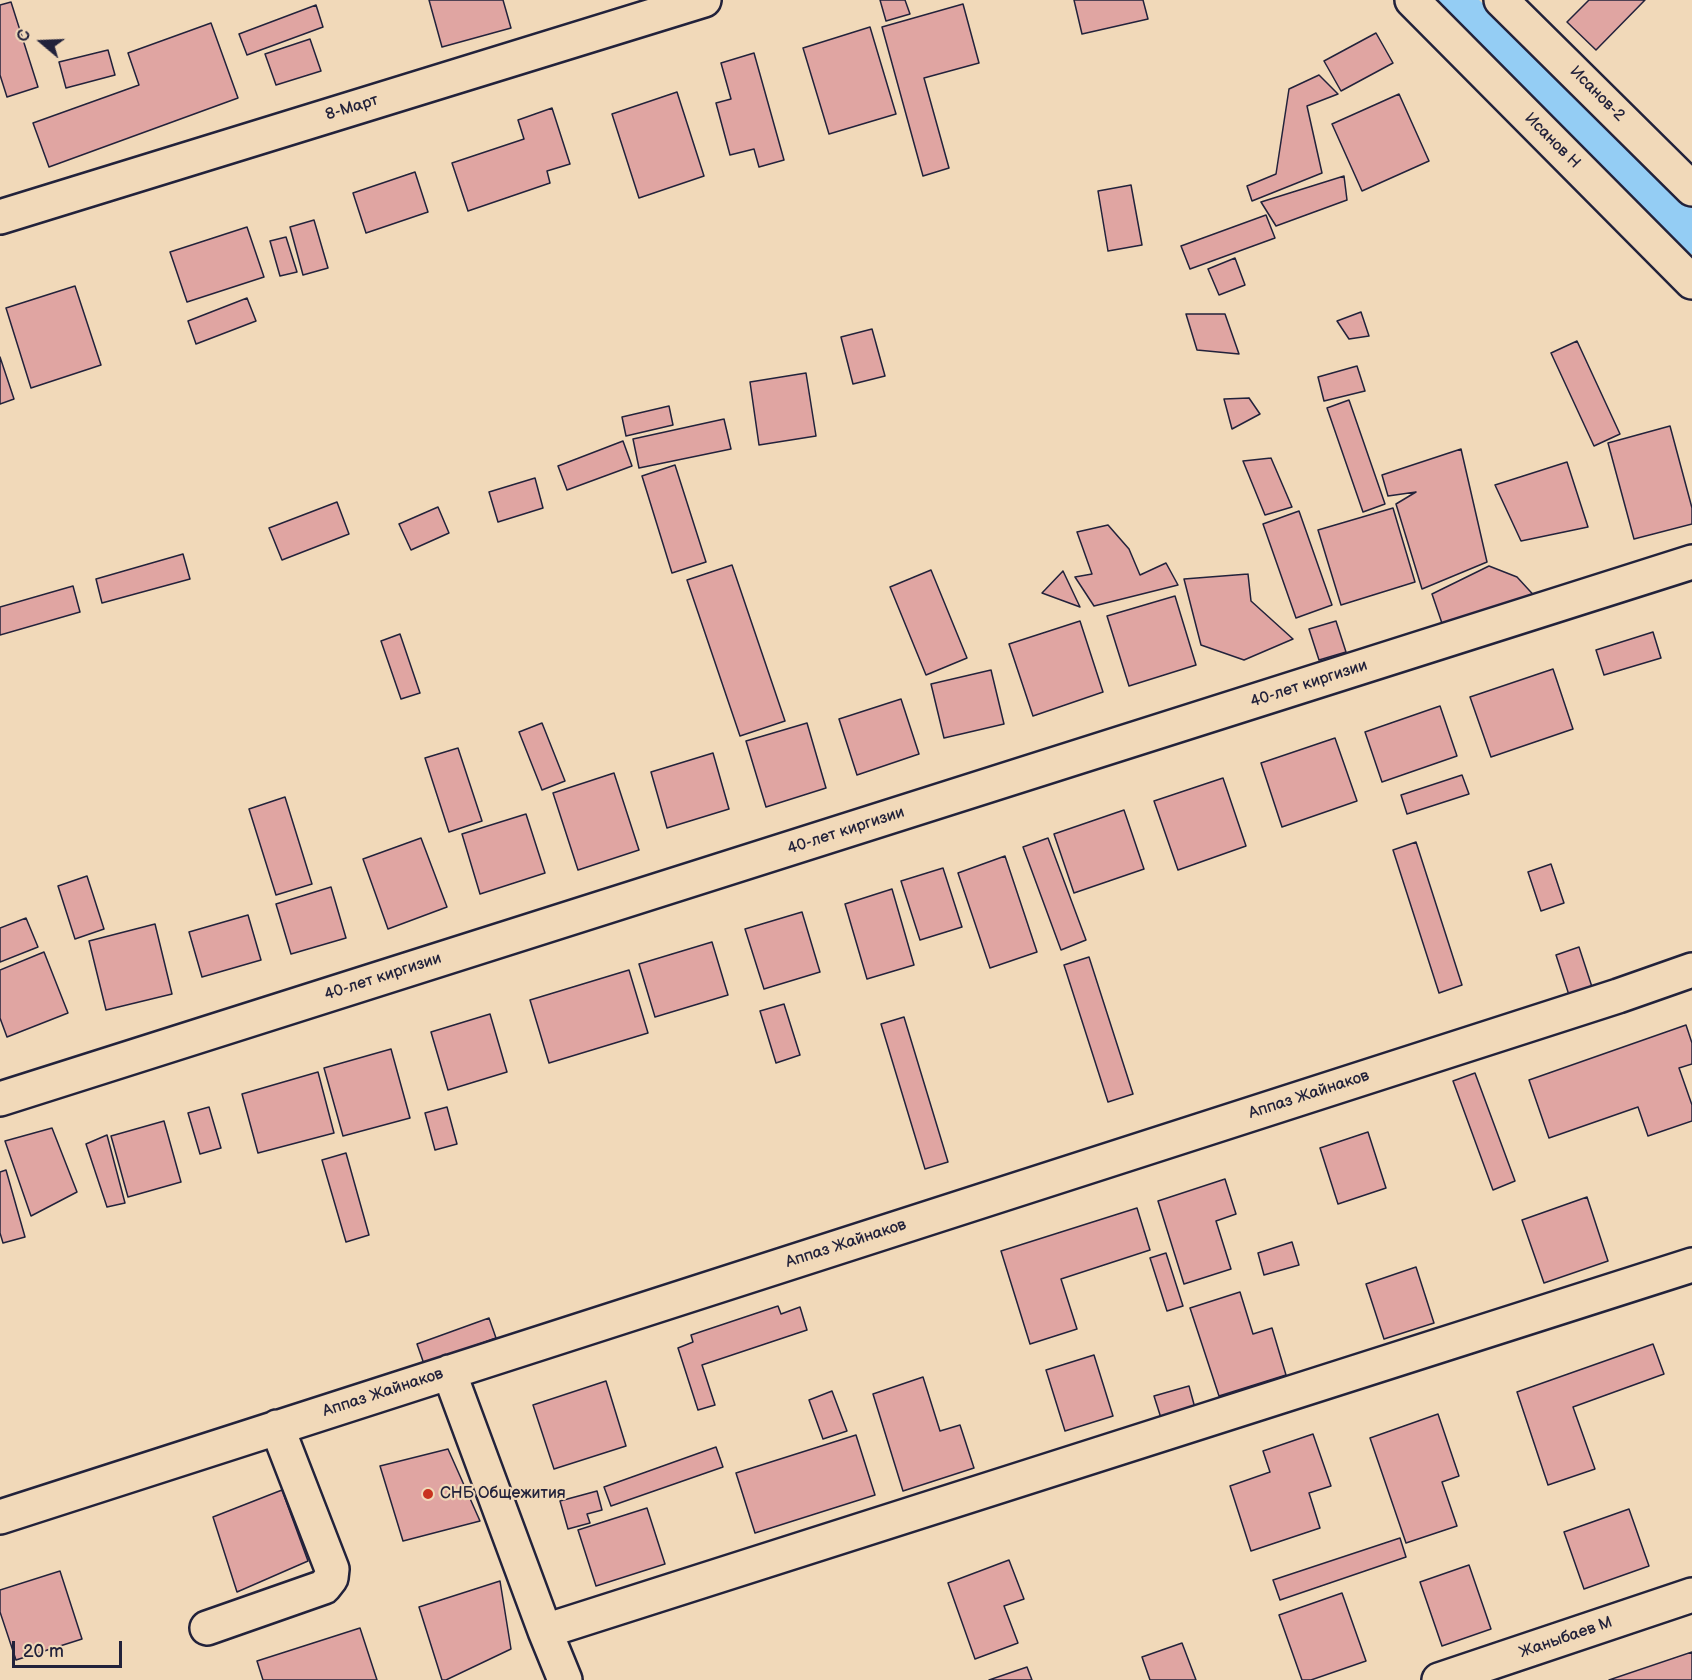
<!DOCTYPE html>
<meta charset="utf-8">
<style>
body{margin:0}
#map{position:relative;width:1692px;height:1680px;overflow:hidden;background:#f1d9b9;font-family:"Balsamiq Sans",sans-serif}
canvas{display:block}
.north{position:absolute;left:12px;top:12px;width:60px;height:60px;-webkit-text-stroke:4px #f1d9b9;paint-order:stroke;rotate:289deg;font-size:16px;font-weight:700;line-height:24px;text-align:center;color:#22223b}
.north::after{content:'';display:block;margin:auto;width:21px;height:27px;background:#22223b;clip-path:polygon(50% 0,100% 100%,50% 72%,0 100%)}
.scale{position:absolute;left:12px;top:1641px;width:110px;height:27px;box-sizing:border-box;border:3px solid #22223b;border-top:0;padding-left:8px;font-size:18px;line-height:21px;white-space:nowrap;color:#22223b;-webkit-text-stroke:4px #f1d9b9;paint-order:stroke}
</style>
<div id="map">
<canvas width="1692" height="1680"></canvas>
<div class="north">С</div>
<div class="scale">20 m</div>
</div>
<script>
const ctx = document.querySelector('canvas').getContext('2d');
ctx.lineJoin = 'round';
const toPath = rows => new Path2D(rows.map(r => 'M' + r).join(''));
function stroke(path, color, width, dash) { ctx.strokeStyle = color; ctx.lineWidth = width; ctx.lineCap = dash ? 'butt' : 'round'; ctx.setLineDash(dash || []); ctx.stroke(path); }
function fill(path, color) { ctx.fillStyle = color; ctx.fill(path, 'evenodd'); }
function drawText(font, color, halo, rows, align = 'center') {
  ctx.font = font + ' "Balsamiq Sans",sans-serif'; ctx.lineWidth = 4.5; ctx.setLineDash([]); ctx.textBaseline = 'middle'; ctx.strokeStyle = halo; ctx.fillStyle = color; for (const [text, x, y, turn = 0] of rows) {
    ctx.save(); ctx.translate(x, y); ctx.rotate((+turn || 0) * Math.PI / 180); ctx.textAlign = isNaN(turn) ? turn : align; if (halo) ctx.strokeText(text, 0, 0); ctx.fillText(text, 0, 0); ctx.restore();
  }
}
stroke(toPath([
 [1452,0,1692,235]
]), '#94cdf4', 38);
const building = toPath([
 [429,0,503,0,511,28,442,47,429,0],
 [880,0,905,0,910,14,886,21,880,0],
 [1074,0,1143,0,1148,19,1082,34,1074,0],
 [1589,0,1645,0,1596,50,1567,22,1589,0],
 [11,2,38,87,7,97,0,75,0,5,11,2],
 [963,4,979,63,924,78,949,168,923,176,882,27,963,4],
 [316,5,323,27,247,55,239,34,316,5],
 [211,23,238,98,49,167,33,123,139,85,128,53,211,23],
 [870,27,896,114,829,134,803,48,870,27],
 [1376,33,1393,63,1341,91,1324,61,1376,33],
 [310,39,321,71,276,85,265,54,310,39],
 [108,50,115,75,66,88,59,62,108,50],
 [754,53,784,160,759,167,754,149,730,155,716,103,731,99,721,63,754,53],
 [1319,75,1338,94,1307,106,1322,173,1252,201,1247,186,1276,174,1289,89,1319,75],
 [677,92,704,176,639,198,612,114,677,92],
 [1399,94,1429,161,1362,191,1332,124,1399,94],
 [552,108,570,164,547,171,550,183,468,211,452,163,524,139,518,120,552,108],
 [415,172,428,212,366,233,353,193,415,172],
 [1344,176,1347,200,1276,226,1261,202,1344,176],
 [1131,185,1142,245,1108,251,1098,191,1131,185],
 [1266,215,1275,238,1190,269,1181,246,1266,215],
 [314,220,328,268,303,275,290,227,314,220],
 [247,227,264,277,187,302,170,252,247,227],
 [286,237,297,272,280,276,270,241,286,237],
 [1235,258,1245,285,1219,295,1208,269,1235,258],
 [75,286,101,365,31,388,6,308,75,286],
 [247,298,256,321,196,344,188,321,247,298],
 [1361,312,1369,336,1349,339,1337,321,1361,312],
 [1186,314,1225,314,1239,354,1197,350,1186,314],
 [872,329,885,376,853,384,841,337,872,329],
 [1577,341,1620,434,1594,446,1551,353,1577,341],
 [0,357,14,399,0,404,0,357],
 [1357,366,1365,391,1324,401,1318,377,1357,366],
 [806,373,816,436,759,445,750,382,806,373],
 [1249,398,1260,414,1232,429,1224,399,1249,398],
 [1349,400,1385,504,1363,512,1327,408,1349,400],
 [669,406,673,425,626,436,622,417,669,406],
 [724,419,731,449,639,468,633,439,724,419],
 [1670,426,1692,508,1692,524,1634,539,1608,443,1670,426],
 [623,441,632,466,567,490,558,466,623,441],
 [1461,449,1487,562,1422,589,1396,504,1416,492,1388,496,1382,475,1461,449],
 [1271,458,1292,507,1265,515,1243,461,1271,458],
 [1567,462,1588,527,1521,541,1495,485,1567,462],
 [675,465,706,562,672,573,642,476,675,465],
 [535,478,543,508,498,522,489,492,535,478],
 [337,502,349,534,282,560,269,528,337,502],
 [438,507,449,533,411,550,399,524,438,507],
 [1393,508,1415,582,1341,605,1318,530,1393,508],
 [1299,511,1332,605,1296,618,1263,524,1299,511],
 [1108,525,1129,549,1140,575,1166,563,1178,585,1094,606,1075,577,1092,574,1077,532,1108,525],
 [183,554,190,579,102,603,96,579,183,554],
 [732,565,785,721,740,736,687,580,732,565],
 [1489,566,1517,577,1540,602,1446,635,1432,594,1489,566],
 [931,570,967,658,926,675,890,587,931,570],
 [1063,571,1080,607,1042,593,1063,571],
 [1248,574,1251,601,1293,639,1244,660,1201,645,1184,579,1248,574],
 [73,586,80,612,0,635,0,607,73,586],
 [1175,596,1196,665,1129,686,1107,616,1175,596],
 [1080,621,1103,692,1033,716,1009,644,1080,621],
 [1336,621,1346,652,1319,660,1309,629,1336,621],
 [1653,632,1661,658,1604,675,1596,650,1653,632],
 [400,634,420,693,401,699,381,641,400,634],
 [1553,669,1573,729,1491,757,1470,697,1553,669],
 [991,670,1004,724,944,738,931,684,991,670],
 [901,699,919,754,857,775,839,719,901,699],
 [1440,706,1457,756,1382,782,1365,732,1440,706],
 [542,723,565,781,542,790,519,732,542,723],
 [807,723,826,788,766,807,746,741,807,723],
 [1335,738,1357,801,1282,827,1261,763,1335,738],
 [458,748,482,821,449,832,425,758,458,748],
 [713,753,729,809,667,828,651,772,713,753],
 [614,773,639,850,578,870,553,793,614,773],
 [1462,775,1469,794,1407,814,1401,795,1462,775],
 [1223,778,1246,846,1178,870,1154,801,1223,778],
 [285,797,312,884,276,895,249,809,285,797],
 [1124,810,1144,869,1074,893,1054,834,1124,810],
 [526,814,545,873,480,894,462,834,526,814],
 [421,838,447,907,388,929,363,859,421,838],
 [1048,838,1086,940,1061,950,1023,847,1048,838],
 [1416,842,1462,985,1439,993,1393,850,1416,842],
 [1005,856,1037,952,990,968,958,873,1005,856],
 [1551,864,1564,903,1541,911,1528,872,1551,864],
 [943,868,962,927,920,940,901,881,943,868],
 [87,876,104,929,75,939,58,886,87,876],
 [331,887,346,938,291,954,276,904,331,887],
 [892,889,914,965,867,979,845,904,892,889],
 [802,912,820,972,764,989,745,929,802,912],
 [248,915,261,960,202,977,189,932,248,915],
 [26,918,38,947,0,962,0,928,26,918],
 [155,924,172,994,106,1010,89,941,155,924],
 [712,942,728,995,655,1017,639,964,712,942],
 [1579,947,1592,987,1569,995,1556,955,1579,947],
 [44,952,68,1013,7,1037,0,1018,0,970,44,952],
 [1089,957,1133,1094,1108,1102,1064,965,1089,957],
 [629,970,648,1033,549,1063,530,1000,629,970],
 [784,1004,800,1055,776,1063,760,1011,784,1004],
 [490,1014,507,1072,448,1090,431,1032,490,1014],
 [904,1017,948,1162,925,1169,881,1024,904,1017],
 [1686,1025,1692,1043,1692,1064,1679,1068,1692,1105,1692,1121,1648,1136,1638,1107,1549,1138,1529,1080,1686,1025],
 [391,1049,410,1118,343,1136,324,1068,391,1049],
 [318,1072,334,1133,258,1153,242,1094,318,1072],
 [1475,1073,1515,1181,1493,1190,1453,1081,1475,1073],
 [209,1107,221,1148,200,1154,188,1113,209,1107],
 [447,1107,457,1144,435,1150,425,1113,447,1107],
 [164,1121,181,1182,128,1197,111,1136,164,1121],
 [52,1128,77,1192,31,1216,5,1141,52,1128],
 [1368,1132,1386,1188,1338,1204,1320,1148,1368,1132],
 [107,1135,125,1203,107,1207,86,1144,107,1135],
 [346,1153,369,1235,346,1242,322,1160,346,1153],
 [6,1170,25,1237,3,1243,0,1233,0,1172,6,1170],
 [1225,1179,1236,1214,1216,1221,1231,1269,1184,1284,1158,1201,1225,1179],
 [1587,1197,1608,1261,1544,1283,1522,1220,1587,1197],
 [1137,1208,1150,1250,1061,1279,1077,1329,1030,1344,1001,1251,1137,1208],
 [1292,1242,1299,1265,1264,1275,1258,1253,1292,1242],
 [1166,1253,1183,1306,1167,1311,1150,1258,1166,1253],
 [1416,1267,1434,1323,1384,1339,1366,1284,1416,1267],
 [1240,1292,1253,1334,1272,1328,1286,1375,1219,1396,1190,1308,1240,1292],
 [778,1306,781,1314,800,1307,807,1330,702,1365,715,1405,698,1410,678,1348,693,1342,691,1335,778,1306],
 [489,1318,496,1338,424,1364,417,1344,489,1318],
 [1653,1344,1664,1374,1573,1407,1595,1469,1548,1485,1517,1392,1653,1344],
 [1094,1355,1113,1416,1065,1431,1046,1370,1094,1355],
 [923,1377,940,1431,960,1425,974,1468,903,1491,873,1394,923,1377],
 [606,1381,626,1446,554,1469,533,1405,606,1381],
 [1189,1386,1195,1408,1161,1418,1154,1396,1189,1386],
 [832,1391,847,1431,823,1439,809,1400,832,1391],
 [1438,1414,1459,1476,1442,1482,1457,1526,1406,1543,1370,1438,1438,1414],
 [1313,1434,1331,1486,1309,1493,1320,1528,1251,1551,1230,1486,1270,1472,1263,1451,1313,1434],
 [856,1435,875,1495,755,1533,736,1473,856,1435],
 [716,1447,723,1467,611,1506,604,1487,716,1447],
 [448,1449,480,1521,403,1541,380,1466,448,1449],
 [282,1490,308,1561,237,1592,213,1517,282,1490],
 [597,1491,602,1510,587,1514,590,1523,568,1529,560,1501,597,1491],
 [647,1508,665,1564,596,1586,578,1530,647,1508],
 [1629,1509,1649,1566,1584,1589,1564,1532,1629,1509],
 [1400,1538,1406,1557,1280,1600,1273,1580,1400,1538],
 [1009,1560,1024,1599,1004,1606,1018,1643,975,1659,948,1583,1009,1560],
 [1469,1565,1491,1629,1442,1646,1420,1582,1469,1565],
 [60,1571,82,1639,16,1660,0,1612,0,1590,60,1571],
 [500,1581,511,1649,446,1680,442,1680,419,1607,500,1581],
 [1342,1593,1366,1661,1311,1680,1302,1680,1279,1615,1342,1593],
 [360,1628,377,1680,263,1680,257,1661,360,1628],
 [1182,1643,1196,1680,1150,1680,1142,1657,1182,1643],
 [1692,1652,1692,1680,1609,1680,1692,1652],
 [1027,1667,1032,1680,989,1680,1027,1667]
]);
fill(building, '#e0a5a2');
stroke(building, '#22223b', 1.5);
const minor = toPath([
 [1412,0,1692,282],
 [1501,0,1692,189],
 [0,217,704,0],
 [0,1099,1692,562],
 [449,1372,545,1631,565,1680],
 [0,1517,1618,996,1692,970],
 [207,1628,324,1587,331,1578,332,1569,277,1427],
 [545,1631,1692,1265],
 [1439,1680,1692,1595]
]);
stroke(minor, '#22223b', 38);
stroke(minor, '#f1d9b9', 33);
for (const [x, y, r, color] of [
 [428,1494,6,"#c8321e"]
]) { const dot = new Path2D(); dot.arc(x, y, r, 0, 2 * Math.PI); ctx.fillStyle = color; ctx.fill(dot); stroke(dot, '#f1d9b9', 2); }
drawText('16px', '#22223b', '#f1d9b9', [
 ["Исанов-2",1597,94,45],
 ["8-Март",352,108,-17],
 ["Исанов Н",1552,141,45],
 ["40-лет киргизии",1309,684,-18],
 ["40-лет киргизии",846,831,-18],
 ["40-лет киргизии",383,977,-18],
 ["Аппаз Жайнаков",1309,1095,-18],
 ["Аппаз Жайнаков",846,1244,-18],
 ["Аппаз Жайнаков",383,1393,-18],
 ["Жаныбаев М",1566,1638,-19]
]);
drawText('16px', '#22223b', '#f1d9b9', [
 ["СНБ Общежития",440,1494]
], 'left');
</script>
